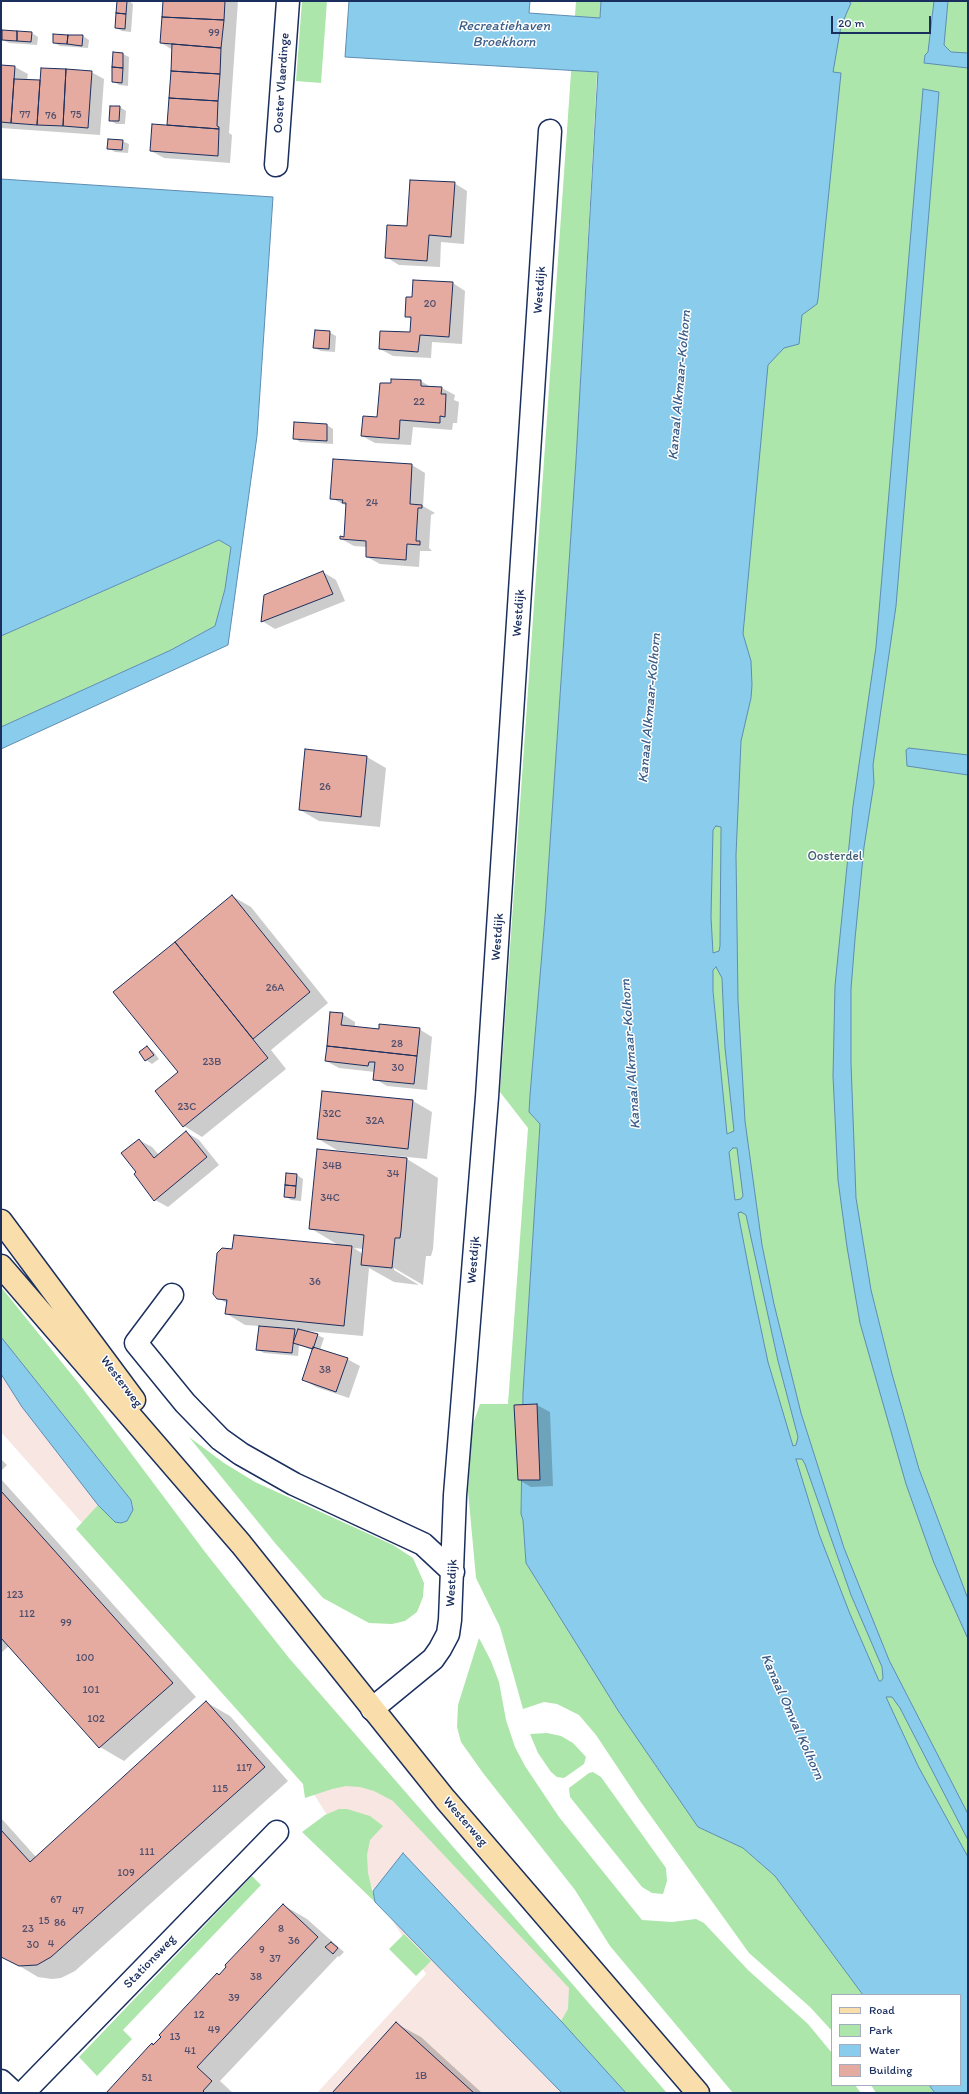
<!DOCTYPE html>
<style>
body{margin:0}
#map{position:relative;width:969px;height:2094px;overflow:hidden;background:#fff;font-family:Itim,sans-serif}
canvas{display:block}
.frame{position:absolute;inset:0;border:2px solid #1b2f5e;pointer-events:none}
.legend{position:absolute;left:831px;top:1994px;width:130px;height:92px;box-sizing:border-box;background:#fff;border:1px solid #a4acbf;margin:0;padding:5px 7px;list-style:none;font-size:12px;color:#1b2f5e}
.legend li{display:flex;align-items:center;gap:8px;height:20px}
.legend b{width:20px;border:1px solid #a4acbf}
.scale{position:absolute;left:831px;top:16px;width:100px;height:18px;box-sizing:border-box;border:2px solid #1b2f5e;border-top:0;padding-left:5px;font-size:12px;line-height:14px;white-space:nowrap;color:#1b2f5e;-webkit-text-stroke:3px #fff;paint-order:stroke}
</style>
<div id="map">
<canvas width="969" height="2094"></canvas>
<div class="frame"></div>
<ul class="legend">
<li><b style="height:5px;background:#f9deab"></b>Road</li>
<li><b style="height:11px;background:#ace6aa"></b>Park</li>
<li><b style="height:11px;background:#8acceb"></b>Water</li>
<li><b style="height:11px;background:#e5aba0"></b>Building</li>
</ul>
<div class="scale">20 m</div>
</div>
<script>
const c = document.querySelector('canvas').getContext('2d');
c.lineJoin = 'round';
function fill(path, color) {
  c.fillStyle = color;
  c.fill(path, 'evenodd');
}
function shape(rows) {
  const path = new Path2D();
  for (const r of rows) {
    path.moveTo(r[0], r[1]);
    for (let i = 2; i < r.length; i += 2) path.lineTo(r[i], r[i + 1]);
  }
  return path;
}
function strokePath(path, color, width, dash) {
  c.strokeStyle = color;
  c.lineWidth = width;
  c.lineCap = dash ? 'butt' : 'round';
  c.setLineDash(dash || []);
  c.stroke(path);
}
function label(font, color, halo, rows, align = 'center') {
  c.font = font + ' Itim,sans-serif';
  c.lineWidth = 3;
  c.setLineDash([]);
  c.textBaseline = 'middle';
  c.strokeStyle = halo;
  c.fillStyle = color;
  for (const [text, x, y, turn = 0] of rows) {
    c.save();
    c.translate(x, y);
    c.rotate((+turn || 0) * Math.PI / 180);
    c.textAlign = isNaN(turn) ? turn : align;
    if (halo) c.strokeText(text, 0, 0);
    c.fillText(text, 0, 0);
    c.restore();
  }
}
const built = shape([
 [1,1317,119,1464,574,1990,654,2093,317,2093,426,1974,292,1759,1,1432]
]);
const green = shape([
 [302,1,327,1,321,83,296,81],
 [576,1,601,1,576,460,545,917,530,1095,529,1112,540,1124,523,1393,521,1514,523,1520,526,1563,619,1712,698,1827,743,1848,775,1876,863,1995,832,1995,832,2031,810,2007,749,1953,640,1801,596,1735,579,1715,557,1704,544,1702,523,1709,500,1627,476,1578,468,1491,472,1427,480,1404,508,1404,528,1128,500,1092],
 [793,1,968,1,968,1875,822,1567,733,1252,701,830],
 [219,540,231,547,225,589,215,626,171,650,1,727,1,636],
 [1,1287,80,1385,205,1552,289,1658,667,2093,626,2093,561,2021,568,2009,569,1988,393,1801,374,1791,360,1787,346,1786,332,1789,305,1798,303,1784,76,1529,98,1505,115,1522,133,1506,131,1500,1,1337],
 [189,1437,224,1463,255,1482,393,1545,413,1558,424,1583,423,1597,417,1612,405,1621,392,1624,369,1623,323,1598,275,1543],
 [479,1638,491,1661,499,1682,506,1720,515,1747,525,1766,559,1817,642,1920,672,1922,696,1919,704,1923,748,1970,808,2024,832,2053,832,2085,855,2085,861,2093,733,2093,610,1946,575,1890,483,1773,461,1742,457,1727,458,1705],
 [547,1733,561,1736,573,1743,586,1757,584,1764,564,1778,557,1777,551,1772,538,1753,530,1734],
 [593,1772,601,1777,666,1868,667,1881,663,1894,652,1893,642,1887,570,1797,569,1788,589,1773],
 [339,1809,347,1809,370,1816,383,1826,370,1840,367,1855,368,1873,375,1902,302,1832,325,1815],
 [252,1876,261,1885,123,2030,132,2039,97,2076,79,2057],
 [404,1934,431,1961,416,1976,389,1949],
 [871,2085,929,2085,935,2093,876,2093]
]);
const water = shape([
 [349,1,530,1,529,13,600,18,601,1,848,1,851,3,841,26,833,72,841,73,818,299,817,304,802,315,799,344,784,348,768,365,743,634,751,661,752,685,751,698,741,741,736,855,738,1000,745,1121,762,1245,774,1304,801,1413,844,1548,889,1660,968,1814,968,1840,900,1708,892,1697,886,1697,918,1766,968,1857,968,2093,935,2093,929,2085,960,2085,960,1995,863,1995,775,1876,743,1848,698,1827,619,1712,526,1563,523,1520,521,1514,523,1393,540,1124,529,1112,530,1095,545,917,576,460,598,72,345,57,349,1],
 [716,826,721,827,721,830,720,946,719,951,713,953,711,917,713,830,716,826],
 [716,967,722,978,725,1048,734,1131,727,1134,713,991,713,970,716,967],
 [733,1148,737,1148,743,1196,741,1199,735,1200,729,1152,733,1148],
 [741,1212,746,1215,778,1361,798,1437,796,1445,793,1446,768,1362,754,1296,738,1213,741,1212],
 [796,1459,802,1459,805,1464,851,1595,882,1667,883,1678,881,1681,879,1681,850,1614,819,1534,796,1459],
 [934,1,948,1,944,45,951,52,968,53,968,68,924,63,925,55,928,52,934,1],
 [923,89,939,92,896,606,873,765,874,783,864,847,855,939,851,989,851,1063,856,1198,871,1290,892,1374,919,1469,968,1599,968,1639,934,1563,906,1484,860,1323,847,1247,838,1180,833,1076,835,986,853,806,876,647,923,89],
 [1,179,273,197,257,436,228,645,1,749,1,727,171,650,215,626,225,589,231,547,219,540,1,636,1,179],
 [909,748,968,755,968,775,907,766,906,750,909,748],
 [1,1337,131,1500,133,1510,127,1521,121,1523,115,1522,98,1505,22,1407,1,1374,1,1337],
 [403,1853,561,2021,626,2093,562,2093,375,1902,373,1891,403,1853]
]);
const shadow = shape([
 [118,1,129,1,133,4,131,32,122,31,116,28],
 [164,1,238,1,229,133,232,135,230,163,164,158,151,151,168,126,173,50,161,43],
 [32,33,38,37,37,45,9,43,3,40],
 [83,36,89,40,88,48,60,46,54,43],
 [114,53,123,54,129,57,128,86,119,85,113,81],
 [1,66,15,67,28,74,27,80,41,81,91,72,104,79,100,135,1,128],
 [120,107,126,111,125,124,116,124,110,120],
 [122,141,129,144,128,153,115,152,108,148],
 [454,183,467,191,464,244,441,242,440,267,399,265,386,257,408,228],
 [453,283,465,291,462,344,432,342,431,358,393,356,380,349,411,333,412,319,406,316,413,298],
 [329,332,336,336,335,352,321,351,314,348],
 [421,381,431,387,442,388,455,395,454,400,459,402,457,423,453,423,452,430,413,427,411,445,375,443,362,436,378,418],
 [327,425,333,429,333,444,300,442,294,438],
 [412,465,425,473,423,506,435,513,431,515,429,548,432,551,420,551,419,567,380,564,367,557,367,547,354,546,341,539,345,538,347,506,331,498],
 [323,572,336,580,345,601,275,629,262,621],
 [306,750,367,757,386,768,380,827,319,821,300,810],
 [232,896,251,907,328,1003,271,1050,286,1069,202,1137,184,1126,179,1072,114,992],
 [342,1014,355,1022,355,1028,379,1030,419,1029,432,1037,427,1090,387,1086,375,1079,375,1072,339,1068,326,1061],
 [147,1047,153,1051,159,1059,152,1064,146,1060,140,1053],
 [413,1101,432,1112,427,1159,337,1150,318,1139],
 [186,1132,199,1140,219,1165,168,1207,155,1200,138,1172,139,1140,152,1147,159,1155],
 [407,1159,438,1178,433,1249,431,1256,426,1256,423,1285,394,1268,394,1270,419,1285,394,1282,369,1268,363,1336,307,1331,324,1338,320,1350,347,1359,360,1366,349,1398,316,1387,304,1380,313,1350,299,1345,298,1356,264,1353,258,1350,260,1326,245,1325,227,1314,228,1304,218,1298,233,1250,340,1246,310,1228],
 [354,1248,364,1249,363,1254],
 [287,1174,297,1175,303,1179,301,1201,291,1200,285,1196],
 [537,1405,550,1412,553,1486,531,1487,519,1480],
 [1,1459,7,1465,1,1471],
 [1,1479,196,1697,124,1761,100,1747,9,1646,1,1653],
 [206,1702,230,1716,288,1781,75,1971,61,1978,52,1979,38,1977,1,1955,1,1818,36,1857],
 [283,1905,307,1919,344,1952,339,1957,338,1956,220,2081,233,2093,106,2093,219,1976],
 [397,2024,421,2037,482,2093,334,2093]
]);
const building = shape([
 [117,1,127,1,126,14,116,13,117,1],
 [163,1,225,1,224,20,162,17,163,1],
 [116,13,126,14,125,29,115,28,116,13],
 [162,17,224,20,221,48,160,43,162,17],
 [2,30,17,31,17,41,2,40,2,30],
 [17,31,32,32,31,42,17,41,17,31],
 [53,34,68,35,67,44,53,43,53,34],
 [68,35,83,35,82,46,67,44,68,35],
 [172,44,221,48,220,74,171,71,172,44],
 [113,52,123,53,123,68,112,67,113,52],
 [1,65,15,66,11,123,1,122,1,65],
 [112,67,123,68,122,83,112,82,112,67],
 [41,68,66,69,63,126,37,125,41,68],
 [66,69,92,71,88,128,63,126,66,69],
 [171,71,220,74,218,101,169,98,171,71],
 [14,79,40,80,37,125,11,123,14,79],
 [169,98,218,101,217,126,219,127,219,129,167,125,169,98],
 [110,106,120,106,119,121,109,121,110,106],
 [152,124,219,129,218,156,150,151,152,124],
 [108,139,123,140,122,150,107,149,108,139],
 [410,180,455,182,451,237,429,235,427,261,385,258,387,225,407,226,410,180],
 [413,280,453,282,449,337,420,335,418,352,379,349,380,331,410,332,411,317,405,317,406,297,412,297,413,280],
 [315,330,330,331,329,349,313,348,315,330],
 [391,379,421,380,421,386,442,387,441,394,446,394,445,417,440,416,440,423,400,420,399,439,361,436,363,416,377,417,380,383,391,383,391,379],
 [294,422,327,424,327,441,293,439,294,422],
 [333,459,412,464,410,504,422,505,422,508,418,508,416,541,420,541,420,545,407,544,406,560,366,557,366,541,340,539,340,536,344,537,346,503,342,503,343,500,330,499,333,459],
 [323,571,333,594,261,622,264,595,323,571],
 [305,749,367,756,361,817,299,810,305,749],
 [232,895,310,992,253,1039,175,942,232,895],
 [175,942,268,1058,183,1127,155,1091,178,1072,113,992,175,942],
 [330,1012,343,1013,341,1025,379,1029,379,1024,420,1028,417,1056,327,1046,330,1012],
 [147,1046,154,1055,145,1061,139,1052,147,1046],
 [327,1046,417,1056,414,1084,373,1080,375,1062,369,1062,368,1066,325,1061,327,1046],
 [322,1091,413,1100,408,1149,317,1139,322,1091],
 [186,1131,207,1157,154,1201,134,1174,136,1172,121,1153,139,1139,154,1158,186,1131],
 [317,1149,407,1158,401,1231,400,1238,395,1238,392,1268,361,1265,364,1235,309,1229,317,1149],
 [286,1173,297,1174,296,1186,285,1185,286,1173],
 [285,1185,296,1186,295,1198,284,1197,285,1185],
 [234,1235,352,1246,344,1326,225,1314,227,1300,217,1299,213,1294,217,1253,222,1248,232,1249,234,1235],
 [259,1326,295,1329,292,1353,256,1350,259,1326],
 [298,1329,318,1334,313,1349,293,1343,298,1329],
 [313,1347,348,1358,336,1392,302,1380,313,1347],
 [537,1404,540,1480,518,1480,514,1405,537,1404],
 [1,1491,173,1683,99,1748,1,1638,1,1491],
 [206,1701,265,1767,51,1957,37,1965,19,1966,1,1957,1,1830,30,1862,206,1701],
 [283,1904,318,1937,197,2067,212,2081,203,2091,205,2093,106,2093,149,2046,152,2043,153,2045,161,2037,159,2035,217,1973,219,1975,226,1967,225,1965,283,1904],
 [331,1942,338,1948,333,1954,325,1947,331,1942],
 [396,2022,474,2093,332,2093,396,2022]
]);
const minor = shape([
 [276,165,288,1],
 [172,1295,136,1343,185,1403,220,1439,241,1454,294,1484,423,1544,453,1572],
 [372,1709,433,1659,440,1649,448,1634,450,1620,455,1495,487,1097,550,131],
 [1,2081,14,2093],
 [23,2093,277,1832]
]);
const major = shape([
 [1,1221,134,1400],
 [1,1266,241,1544,445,1799,698,2093]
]);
const numberNames = [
 ["99",214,33],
 ["77",25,115],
 ["75",76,115],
 ["76",51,116],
 ["20",430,304],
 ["22",419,402],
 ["24",372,503],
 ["26",325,787],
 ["26A",275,988],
 ["28",397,1044],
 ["23B",212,1062],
 ["30",398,1068],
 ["23C",187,1107],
 ["32C",332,1114],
 ["32A",375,1121],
 ["34B",332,1166],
 ["34",393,1174],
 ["34C",330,1198],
 ["36",315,1282],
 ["38",325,1370],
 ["123",15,1595],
 ["112",27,1614],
 ["99",66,1623],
 ["100",85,1658],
 ["101",91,1690],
 ["102",96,1719],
 ["117",244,1768],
 ["115",220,1789],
 ["111",147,1852],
 ["109",126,1873],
 ["67",56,1900],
 ["47",78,1911],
 ["15",44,1921],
 ["86",60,1923],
 ["23",28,1929],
 ["8",281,1929],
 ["36",294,1941],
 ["4",51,1944],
 ["30",33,1945],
 ["9",262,1950],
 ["37",275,1959],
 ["38",256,1977],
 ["39",234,1998],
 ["12",199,2015],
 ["49",214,2030],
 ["13",175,2037],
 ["41",190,2051],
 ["1B",421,2076],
 ["51",147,2078]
];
const streetNames = [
 ["Ooster Vlaerdinge",282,83,-86],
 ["Westdijk",540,290,-86],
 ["Westdijk",519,613,-86],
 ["Westdijk",498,937,-86],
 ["Westdijk",474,1260,-85],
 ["Westerweg",121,1382,53],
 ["Westdijk",452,1583,-87],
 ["Westerweg",465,1822,49],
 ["Stationsweg",150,1962,-46]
];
const parkNames = [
 ["Oosterdel",835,857]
];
const waterNames = [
 ["Recreatiehaven",504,26],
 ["Broekhorn",504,42],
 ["Kanaal Alkmaar-Kolhorn",680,385,-85],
 ["Kanaal Alkmaar-Kolhorn",650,708,-85],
 ["Kanaal Alkmaar-Kolhorn",631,1054,-94],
 ["Kanaal Omval Kolhorn",792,1717,66]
];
fill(built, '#f7e6e2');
fill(green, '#ace6aa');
fill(water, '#8acceb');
strokePath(water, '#5e8db3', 1);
fill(shadow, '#0003');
fill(building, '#e5aba0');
strokePath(building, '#1b2f5e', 1);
strokePath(minor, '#1b2f5e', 25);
strokePath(major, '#1b2f5e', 25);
strokePath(minor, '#fff', 22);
strokePath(major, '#f9deab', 22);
label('11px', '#4e4e6e', null, numberNames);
label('13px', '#1b2f5e', '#fff', streetNames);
label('13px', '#3f5d71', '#fff', parkNames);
label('italic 14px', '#3c5e88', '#fff', waterNames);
</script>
